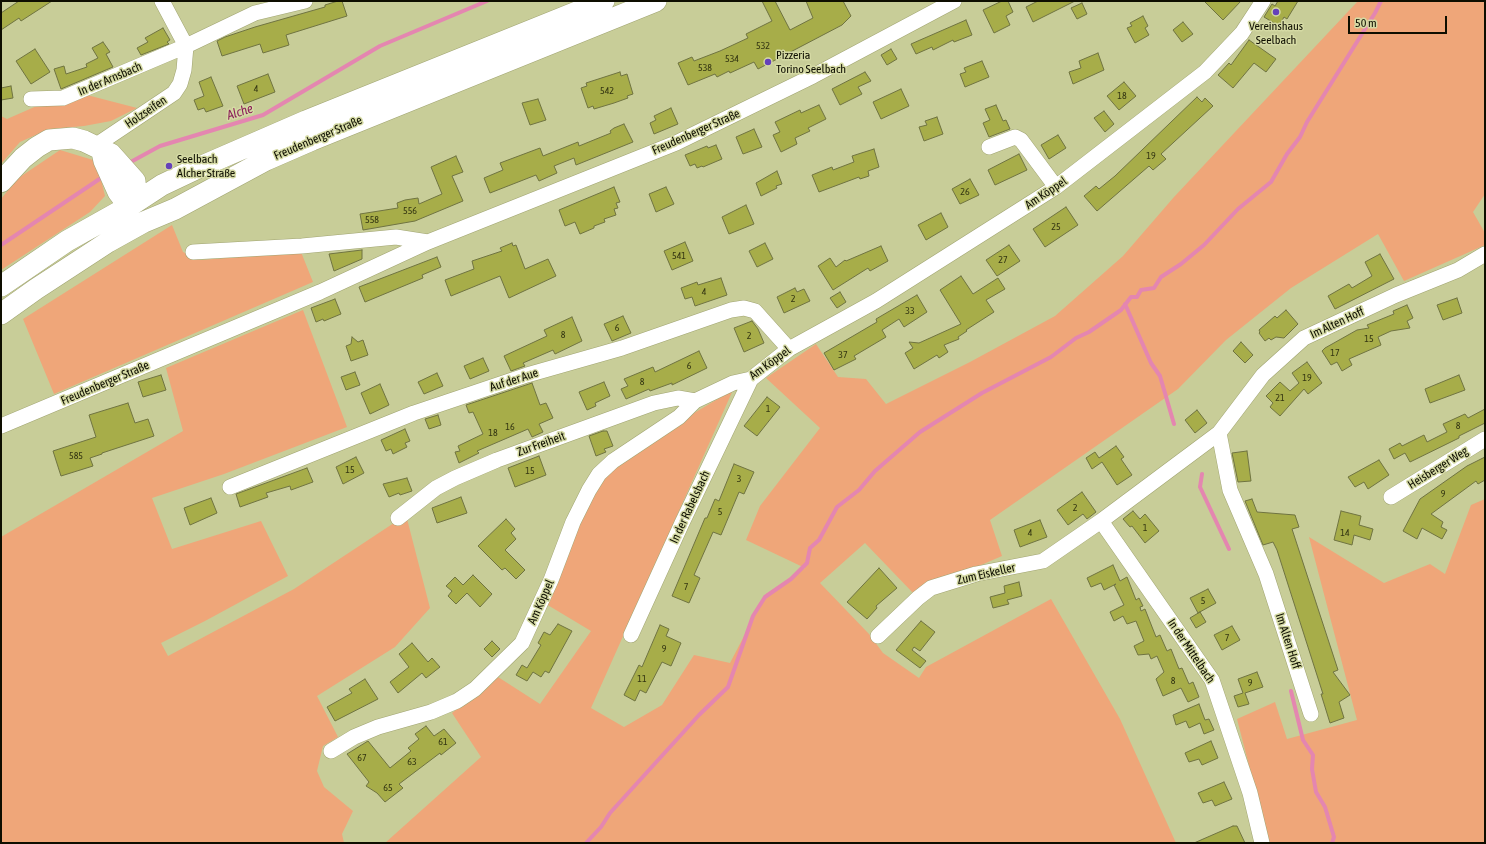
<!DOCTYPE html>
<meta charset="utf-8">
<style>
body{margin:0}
#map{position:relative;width:1486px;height:844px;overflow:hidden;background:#c8cd98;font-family:"Asap Condensed",sans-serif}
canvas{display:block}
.frame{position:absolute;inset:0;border:2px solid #0e0e00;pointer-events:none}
.scale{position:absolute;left:1348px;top:16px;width:99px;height:18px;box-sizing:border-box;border:2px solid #0e0e00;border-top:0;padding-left:5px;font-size:12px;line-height:14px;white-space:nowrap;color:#0e0e00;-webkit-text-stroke:3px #d5daa4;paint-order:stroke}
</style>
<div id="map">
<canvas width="1486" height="844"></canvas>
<div class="frame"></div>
<div class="scale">50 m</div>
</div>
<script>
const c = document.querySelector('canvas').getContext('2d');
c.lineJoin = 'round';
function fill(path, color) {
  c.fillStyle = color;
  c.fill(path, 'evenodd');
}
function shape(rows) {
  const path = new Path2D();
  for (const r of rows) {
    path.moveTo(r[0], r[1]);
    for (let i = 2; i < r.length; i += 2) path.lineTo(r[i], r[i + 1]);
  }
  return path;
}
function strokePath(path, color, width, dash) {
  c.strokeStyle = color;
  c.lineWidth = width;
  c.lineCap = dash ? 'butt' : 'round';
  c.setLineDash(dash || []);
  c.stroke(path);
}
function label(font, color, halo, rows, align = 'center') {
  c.font = font + ' "Asap Condensed",sans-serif';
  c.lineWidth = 3;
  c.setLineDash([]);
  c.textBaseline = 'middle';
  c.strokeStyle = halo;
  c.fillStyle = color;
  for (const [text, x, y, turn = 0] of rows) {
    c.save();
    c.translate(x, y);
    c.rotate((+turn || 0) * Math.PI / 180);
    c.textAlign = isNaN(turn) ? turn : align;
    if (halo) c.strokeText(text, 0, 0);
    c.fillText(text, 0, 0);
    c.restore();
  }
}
const green = shape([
 [1358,1,1485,1,1485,194,1473,212,1485,233,1485,245,1404,281,1378,234,1291,288,1226,340,1178,389,990,520,1002,556,914,594,865,543,820,583,869,634,883,653,919,678,926,667,1051,599,1120,719,1176,843,385,843,481,757,452,713,498,677,540,704,591,631,546,604,599,478,684,419,733,390,591,708,624,727,662,705,694,655,730,663,766,594,805,568,746,540,760,506,820,428,766,378,816,344,838,377,866,379,886,404,970,362,1055,316,1123,256,1174,197],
 [87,95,137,108,111,121,84,126,49,129,20,142,1,164,1,116,7,119,39,105],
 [60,150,93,160,100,175,105,196,90,212,1,270,1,199,17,179],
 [172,225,183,252,201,260,301,252,313,282,54,394,23,319],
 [303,310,347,427,224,474,152,498,172,549,261,521,288,576,205,621,161,643,168,656,294,589,406,515,430,608,395,647,317,696,338,737,323,746,317,771,324,787,353,811,342,834,344,843,1,843,1,537,183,431,166,368],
 [1485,499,1485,843,1269,843,1237,719,1275,702,1287,739,1357,720,1309,537,1384,583,1430,564,1445,574,1471,505]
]);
const stream = shape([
 [127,164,160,146,263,115,380,46,487,1],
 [1,245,104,176],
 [1125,304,1151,363,1160,376,1174,424],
 [1202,474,1200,487,1229,549],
 [1291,691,1303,740,1313,755,1312,769,1316,792,1325,807,1334,837,1332,843],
 [586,843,601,827,610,813,699,715,728,687,753,616,765,597,791,579,807,563,810,548,819,540,837,507,859,490,875,471,920,432,982,393,1051,357,1076,338,1089,332,1121,310,1131,297,1137,297,1141,290,1154,288,1161,277,1181,264,1204,245,1238,209,1271,182,1287,154,1300,137,1307,122,1375,13,1381,1]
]);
const building = shape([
 [19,1,52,1,21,21,19,18,1,30,1,13,19,1],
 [338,1,342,1,347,16,286,35,289,45,263,53,260,44,222,56,217,41,225,37,255,27,325,7,325,5,338,1],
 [762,1,775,1,790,30,813,18,806,1,843,1,851,16,842,25,758,69,754,62,730,73,729,71,717,77,715,74,688,85,678,63,692,57,694,61,720,51,748,38,746,34,772,21,762,1],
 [1002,1,1008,1,1013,12,1006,16,1010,25,994,33,983,10,1002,1],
 [1038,1,1075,1,1033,22,1026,7,1038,1],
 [1204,1,1241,1,1223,20,1204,1],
 [1278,1,1298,1,1287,19,1284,17,1279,26,1264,17,1272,4,1275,6,1278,1],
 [1082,3,1087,14,1077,19,1071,8,1082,3],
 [1143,16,1148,26,1145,28,1149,35,1135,43,1127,28,1132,26,1130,23,1143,16],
 [966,20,972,35,954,42,953,40,933,50,932,47,916,54,911,44,966,20],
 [1183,22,1193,34,1182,42,1173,30,1183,22],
 [163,28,170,40,167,42,169,44,141,55,137,48,148,42,145,38,163,28],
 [1249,40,1276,59,1266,72,1254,63,1233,88,1218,75,1229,63,1231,65,1249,40],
 [103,42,110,52,106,54,113,67,61,89,54,69,64,66,66,74,87,67,86,64,98,58,92,48,103,42],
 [35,49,50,72,31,84,16,61,35,49],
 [891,49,897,59,887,65,881,55,891,49],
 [1098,53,1104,70,1073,84,1069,72,1081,68,1079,61,1098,53],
 [982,61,989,77,965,87,960,74,966,72,964,68,982,61],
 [620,72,621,76,627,74,633,94,627,96,628,98,614,103,594,109,593,106,588,108,581,88,587,86,586,83,620,72],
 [865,72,871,81,858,87,862,94,840,105,832,89,865,72],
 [268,74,275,92,244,104,237,86,268,74],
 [211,77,223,106,206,112,204,108,198,110,194,100,204,96,199,82,211,77],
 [1124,82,1136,96,1119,110,1107,96,1124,82],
 [11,86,13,98,1,100,1,88,11,86],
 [901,89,909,106,881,119,873,102,901,89],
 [1197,97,1202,102,1205,98,1213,106,1161,154,1166,159,1153,170,1149,166,1097,211,1084,196,1096,186,1099,189,1115,176,1197,97],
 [538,99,546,120,530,125,522,103,538,99],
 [819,105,826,119,808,128,810,131,795,138,797,144,781,152,773,135,780,132,775,122,800,110,801,113,819,105],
 [996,105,1003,121,1006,120,1010,129,989,137,983,123,990,120,985,109,996,105],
 [671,108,678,124,654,134,650,123,656,120,654,116,671,108],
 [1104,111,1114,124,1105,132,1094,118,1104,111],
 [937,117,943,134,924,141,919,127,927,125,925,121,937,117],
 [624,124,633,142,576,165,574,158,554,166,557,173,539,181,536,175,490,193,484,178,503,170,500,163,540,148,543,156,578,142,579,146,611,133,610,131,614,128,624,124],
 [754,129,762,147,743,154,736,137,754,129],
 [1058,135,1066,148,1049,159,1041,145,1058,135],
 [716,145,722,159,703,167,702,166,697,168,695,164,690,166,685,155,707,146,708,148,716,145],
 [874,149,879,167,868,171,869,176,860,179,859,177,819,192,812,175,832,167,833,170,854,162,852,156,874,149],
 [1019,154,1027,170,995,185,988,170,1019,154],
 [456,156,463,172,452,176,463,201,415,221,363,230,360,214,398,208,397,203,405,200,418,198,419,204,442,194,431,167,456,156],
 [777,171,782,184,776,186,777,188,761,196,756,183,777,171],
 [970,179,979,195,960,204,952,189,970,179],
 [614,187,620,202,616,203,618,208,614,209,616,215,604,219,605,222,594,226,594,228,580,234,575,222,565,226,559,210,614,187],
 [666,187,674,204,656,212,649,194,666,187],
 [746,205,754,224,729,234,722,217,746,205],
 [1066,207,1078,225,1045,247,1033,229,1066,207],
 [941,213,948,227,926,240,918,225,941,213],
 [685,242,693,261,672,270,664,251,685,242],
 [512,243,513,246,516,245,525,269,548,259,556,276,509,298,500,276,451,296,445,280,474,269,472,261,502,251,500,248,512,243],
 [765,243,773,259,757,267,749,251,765,243],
 [1009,245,1020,261,997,276,986,260,1009,245],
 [881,246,888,261,870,271,868,268,833,290,818,266,830,258,836,267,845,260,846,261,881,246],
 [362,250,362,259,334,271,329,254,362,250],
 [1380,254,1394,279,1335,309,1328,296,1349,284,1352,288,1372,276,1365,262,1380,254],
 [437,257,441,267,422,275,423,278,365,302,359,287,437,257],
 [961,276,973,294,998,278,1005,289,986,300,994,312,966,330,967,331,958,337,959,339,944,345,948,352,939,358,937,355,914,369,905,353,913,348,909,342,919,343,961,324,940,290,961,276],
 [721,278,727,295,695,306,692,297,685,299,681,288,697,282,698,285,721,278],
 [795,288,797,292,804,289,810,301,784,313,777,297,795,288],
 [840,292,846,302,837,308,830,298,840,292],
 [917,295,927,312,904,327,899,319,882,330,886,337,854,356,856,359,834,370,824,353,877,322,876,319,917,295],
 [1457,298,1462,313,1443,320,1437,305,1457,298],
 [335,299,341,314,324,321,323,319,316,322,311,308,335,299],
 [1407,305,1413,318,1407,321,1410,328,1391,331,1378,337,1381,345,1349,359,1352,365,1342,371,1337,362,1331,365,1322,351,1325,348,1357,330,1369,328,1367,325,1394,314,1393,311,1407,305],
 [1286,310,1298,324,1284,338,1276,337,1271,340,1269,338,1265,341,1259,333,1260,332,1259,330,1275,316,1277,318,1286,310],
 [623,316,631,333,612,341,604,324,623,316],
 [572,317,582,341,555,354,553,350,523,363,525,366,511,371,504,356,547,336,544,330,572,317],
 [752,321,758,329,764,343,744,352,734,328,752,321],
 [352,337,358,342,363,340,368,355,351,361,346,346,351,344,352,337],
 [1241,342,1253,355,1245,363,1233,351,1241,342],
 [699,351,707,368,672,385,672,383,650,391,649,389,626,399,621,389,628,386,624,379,653,367,655,372,699,351],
 [483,358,489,371,470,379,464,366,483,358],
 [1307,362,1322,383,1308,394,1304,389,1280,416,1270,407,1273,403,1266,396,1280,382,1290,391,1299,383,1292,373,1307,362],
 [355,372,360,385,346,390,341,377,355,372],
 [437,373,443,386,424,394,418,382,437,373],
 [161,375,166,390,143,397,138,382,161,375],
 [1459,375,1465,390,1430,403,1425,389,1459,375],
 [604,382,610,396,595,403,596,406,587,410,579,392,604,382],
 [532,383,540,405,546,403,553,418,539,424,543,432,532,437,528,429,477,451,479,453,459,463,455,452,460,451,458,446,483,434,473,412,469,413,466,405,532,383],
 [380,384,389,405,370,414,361,393,380,384],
 [767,397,780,407,757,436,744,426,767,397],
 [128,403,135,423,148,419,154,436,102,453,102,454,90,458,93,466,61,476,53,451,96,437,89,415,128,403],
 [1485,409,1485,423,1459,436,1459,438,1410,462,1405,453,1394,459,1389,449,1400,443,1402,446,1424,435,1427,442,1447,432,1443,424,1465,414,1468,418,1485,409],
 [1197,410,1207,423,1195,433,1185,420,1197,410],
 [438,415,441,425,429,429,425,419,438,415],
 [405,429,410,441,405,443,407,447,393,454,391,449,386,451,381,440,405,429],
 [603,431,607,431,613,446,604,449,606,452,596,456,589,436,603,431],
 [1116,446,1124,457,1121,459,1132,475,1117,485,1102,462,1092,469,1086,458,1095,452,1099,458,1116,446],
 [1247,451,1251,481,1238,482,1232,453,1247,451],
 [539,456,546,475,515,487,508,468,539,456],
 [356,457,364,473,343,484,336,467,356,457],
 [1485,457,1485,480,1478,484,1476,481,1431,514,1443,522,1441,527,1447,530,1442,539,1422,528,1417,539,1403,531,1420,499,1467,466,1485,457],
 [1379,460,1389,475,1368,489,1364,482,1355,487,1348,477,1379,460],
 [734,464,754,472,744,494,739,492,721,535,713,532,694,575,700,578,689,603,672,596,705,518,707,518,715,499,719,501,734,464],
 [307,468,313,482,291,490,290,486,266,493,268,497,240,507,236,494,307,468],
 [407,478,412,491,400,495,399,493,389,497,383,484,407,478],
 [1082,492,1096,512,1087,519,1083,514,1068,525,1057,510,1082,492],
 [461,497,467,513,437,523,432,508,461,497],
 [211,498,217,513,190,525,184,508,211,498],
 [1252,499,1257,512,1295,515,1299,527,1292,529,1338,670,1333,672,1350,695,1339,702,1344,718,1330,723,1321,694,1323,694,1277,550,1273,542,1263,545,1245,501,1252,499],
 [1133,511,1140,519,1145,514,1159,531,1145,543,1132,526,1130,527,1123,519,1133,511],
 [1341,511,1361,516,1359,525,1373,529,1370,540,1354,535,1352,545,1334,540,1341,511],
 [506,519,515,529,511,533,516,539,505,550,525,570,516,579,505,568,502,570,478,546,506,519],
 [1040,520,1047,537,1020,547,1014,530,1040,520],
 [1113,565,1120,581,1127,577,1136,600,1139,598,1143,606,1140,607,1141,611,1145,609,1156,637,1160,635,1167,651,1171,649,1179,669,1182,668,1189,684,1193,682,1199,697,1188,702,1181,688,1163,696,1156,679,1164,672,1157,656,1151,659,1149,654,1138,655,1134,646,1144,641,1136,621,1127,624,1123,616,1114,621,1110,612,1124,605,1114,585,1116,584,1104,590,1101,583,1091,587,1087,578,1113,565],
 [879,568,897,588,876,606,877,608,867,619,847,602,879,568],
 [473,575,492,594,480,607,467,593,456,604,448,596,452,591,446,586,455,577,463,585,473,575],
 [1019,582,1022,596,1007,600,1009,604,993,608,990,597,1005,593,1004,586,1019,582],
 [1208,589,1216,603,1198,613,1190,598,1208,589],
 [1200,612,1206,622,1196,628,1190,618,1200,612],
 [921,621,935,632,920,651,914,647,912,650,926,661,920,668,896,650,921,621],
 [558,624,572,631,549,673,545,671,541,677,533,672,527,681,516,675,522,665,527,668,541,645,538,643,544,632,550,635,558,624],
 [660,625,669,629,666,636,681,643,671,666,662,662,646,693,640,690,635,701,624,695,639,665,642,667,660,625],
 [1232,626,1240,640,1222,650,1214,635,1232,626],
 [492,641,500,649,492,657,484,649,492,641],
 [412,643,428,662,432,658,440,667,426,678,422,673,398,693,390,682,409,667,399,654,412,643],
 [1257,672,1263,687,1245,693,1249,704,1238,707,1234,696,1243,693,1238,679,1257,672],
 [365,679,378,699,335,721,327,707,352,693,349,689,365,679],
 [1199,704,1205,720,1209,719,1214,730,1204,734,1200,723,1189,728,1186,721,1176,725,1173,715,1199,704],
 [426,726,434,736,444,729,456,743,441,755,440,753,399,784,403,788,385,802,377,793,366,786,369,782,347,754,368,741,390,768,411,751,408,748,419,739,415,734,426,726],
 [1211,741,1218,758,1202,765,1199,759,1189,762,1185,753,1211,741],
 [1224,782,1232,799,1215,806,1212,800,1203,803,1198,793,1224,782],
 [1233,826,1237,826,1245,843,1194,843,1233,826]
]);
const street = shape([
 [31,99,63,98,186,46,255,13,305,1],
 [95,146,174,93,180,84,184,70,186,46,162,1],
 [989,147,1015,137,1021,140,1056,187],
 [193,252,302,246,396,237,428,242],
 [1,426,320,292,428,242,676,143,813,76,954,1],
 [1219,433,1230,490,1266,574,1311,714],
 [230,487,414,413,527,375,622,348,731,310,744,308,755,311,789,349],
 [1391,497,1485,439],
 [398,518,436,488,455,478,497,460,654,403,678,398,695,401],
 [1101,521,1212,680,1250,793,1262,843],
 [631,635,682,523,751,379],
 [878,636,918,598,931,588,976,574,1043,561,1101,521,1219,433,1263,375,1304,338,1396,295,1458,270,1485,254],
 [331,751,354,737,378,727,431,712,457,701,475,689,522,643,551,580,573,522,589,490,599,474,613,461,679,417,695,401,733,383,751,379,789,349,876,301,1056,187,1205,72,1242,33,1263,1]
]);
const secondary = shape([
 [102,152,104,161,118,192,124,200,133,204],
 [1,182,23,158,37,147,49,140,73,138,84,141,111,154,135,181,136,193,133,204],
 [1,286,67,241,133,204,162,185,200,167,306,121,604,1],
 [1,314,36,289,108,242,144,222,175,209,266,160,312,140,656,1]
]);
const markers = [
 [1276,12,4,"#6541b9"],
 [768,62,4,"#6541b9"],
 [169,166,4,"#6541b9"]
];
const numberNames = [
 ["532",763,46],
 ["534",732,59],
 ["538",705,68],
 ["4",256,89],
 ["542",607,91],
 ["18",1122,96],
 ["19",1151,156],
 ["26",965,192],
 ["556",410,211],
 ["558",372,220],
 ["25",1056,227],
 ["541",679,256],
 ["27",1003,260],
 ["4",704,292],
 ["2",793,299],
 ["33",910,311],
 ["6",617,328],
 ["8",563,335],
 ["2",749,336],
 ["15",1369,339],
 ["17",1335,353],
 ["37",843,355],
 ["6",689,366],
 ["19",1307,378],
 ["8",642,382],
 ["21",1280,398],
 ["1",768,409],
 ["8",1458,426],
 ["16",510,427],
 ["18",493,433],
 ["585",76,456],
 ["15",350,470],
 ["15",530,471],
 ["3",739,479],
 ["9",1443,494],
 ["2",1075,508],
 ["5",720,512],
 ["1",1145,528],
 ["4",1030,533],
 ["14",1345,533],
 ["7",686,587],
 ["5",1203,601],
 ["7",1227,638],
 ["9",664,649],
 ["11",642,679],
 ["8",1173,681],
 ["9",1250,683],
 ["61",443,742],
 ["67",362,758],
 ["63",412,762],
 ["65",388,788]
];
const poiNames = [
 ["Vereinshaus",1276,26,"center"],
 ["Seelbach",1276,40,"center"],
 ["Pizzeria",776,55],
 ["Torino Seelbach",776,69],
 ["Seelbach",177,159],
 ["Alcher Straße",177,173]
];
const streetNames = [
 ["In der Arnsbach",110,79,-23],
 ["Holzseifen",146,112,-34],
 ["Freudenberger Straße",696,132,-24],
 ["Freudenberger Straße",318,138,-23],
 ["Am Köppel",1046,193,-34],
 ["Im Alten Hoff",1337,323,-25],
 ["Am Köppel",770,363,-36],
 ["Auf der Aue",514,380,-18],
 ["Freudenberger Straße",105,383,-23],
 ["Zur Freiheit",541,444,-20],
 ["Heisberger Weg",1438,468,-32],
 ["In der Rabelsbach",690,507,-65],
 ["Zum Eiskeller",986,574,-13],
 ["Am Köppel",541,602,-66],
 ["Im Alten Hoff",1288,641,72],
 ["In der Mittelbach",1191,651,56]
];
const waterNames = [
 ["Alche",240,112,-17]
];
fill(green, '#efa679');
strokePath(stream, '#e486b0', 4);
fill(building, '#a7ad49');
strokePath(building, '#6f7341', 1);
strokePath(street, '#a0a471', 16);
strokePath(secondary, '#a0a471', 22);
strokePath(street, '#fff', 15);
strokePath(secondary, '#fff', 21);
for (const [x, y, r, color] of markers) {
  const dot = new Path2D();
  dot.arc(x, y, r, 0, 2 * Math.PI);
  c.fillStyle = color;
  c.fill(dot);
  strokePath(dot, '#d5daa4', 1.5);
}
label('10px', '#343612', null, numberNames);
label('12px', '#0e0e00', '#d5daa4', poiNames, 'left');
label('12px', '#0e0e00', '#d5daa4', streetNames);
label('italic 13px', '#8a1c58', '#d5daa4', waterNames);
</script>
